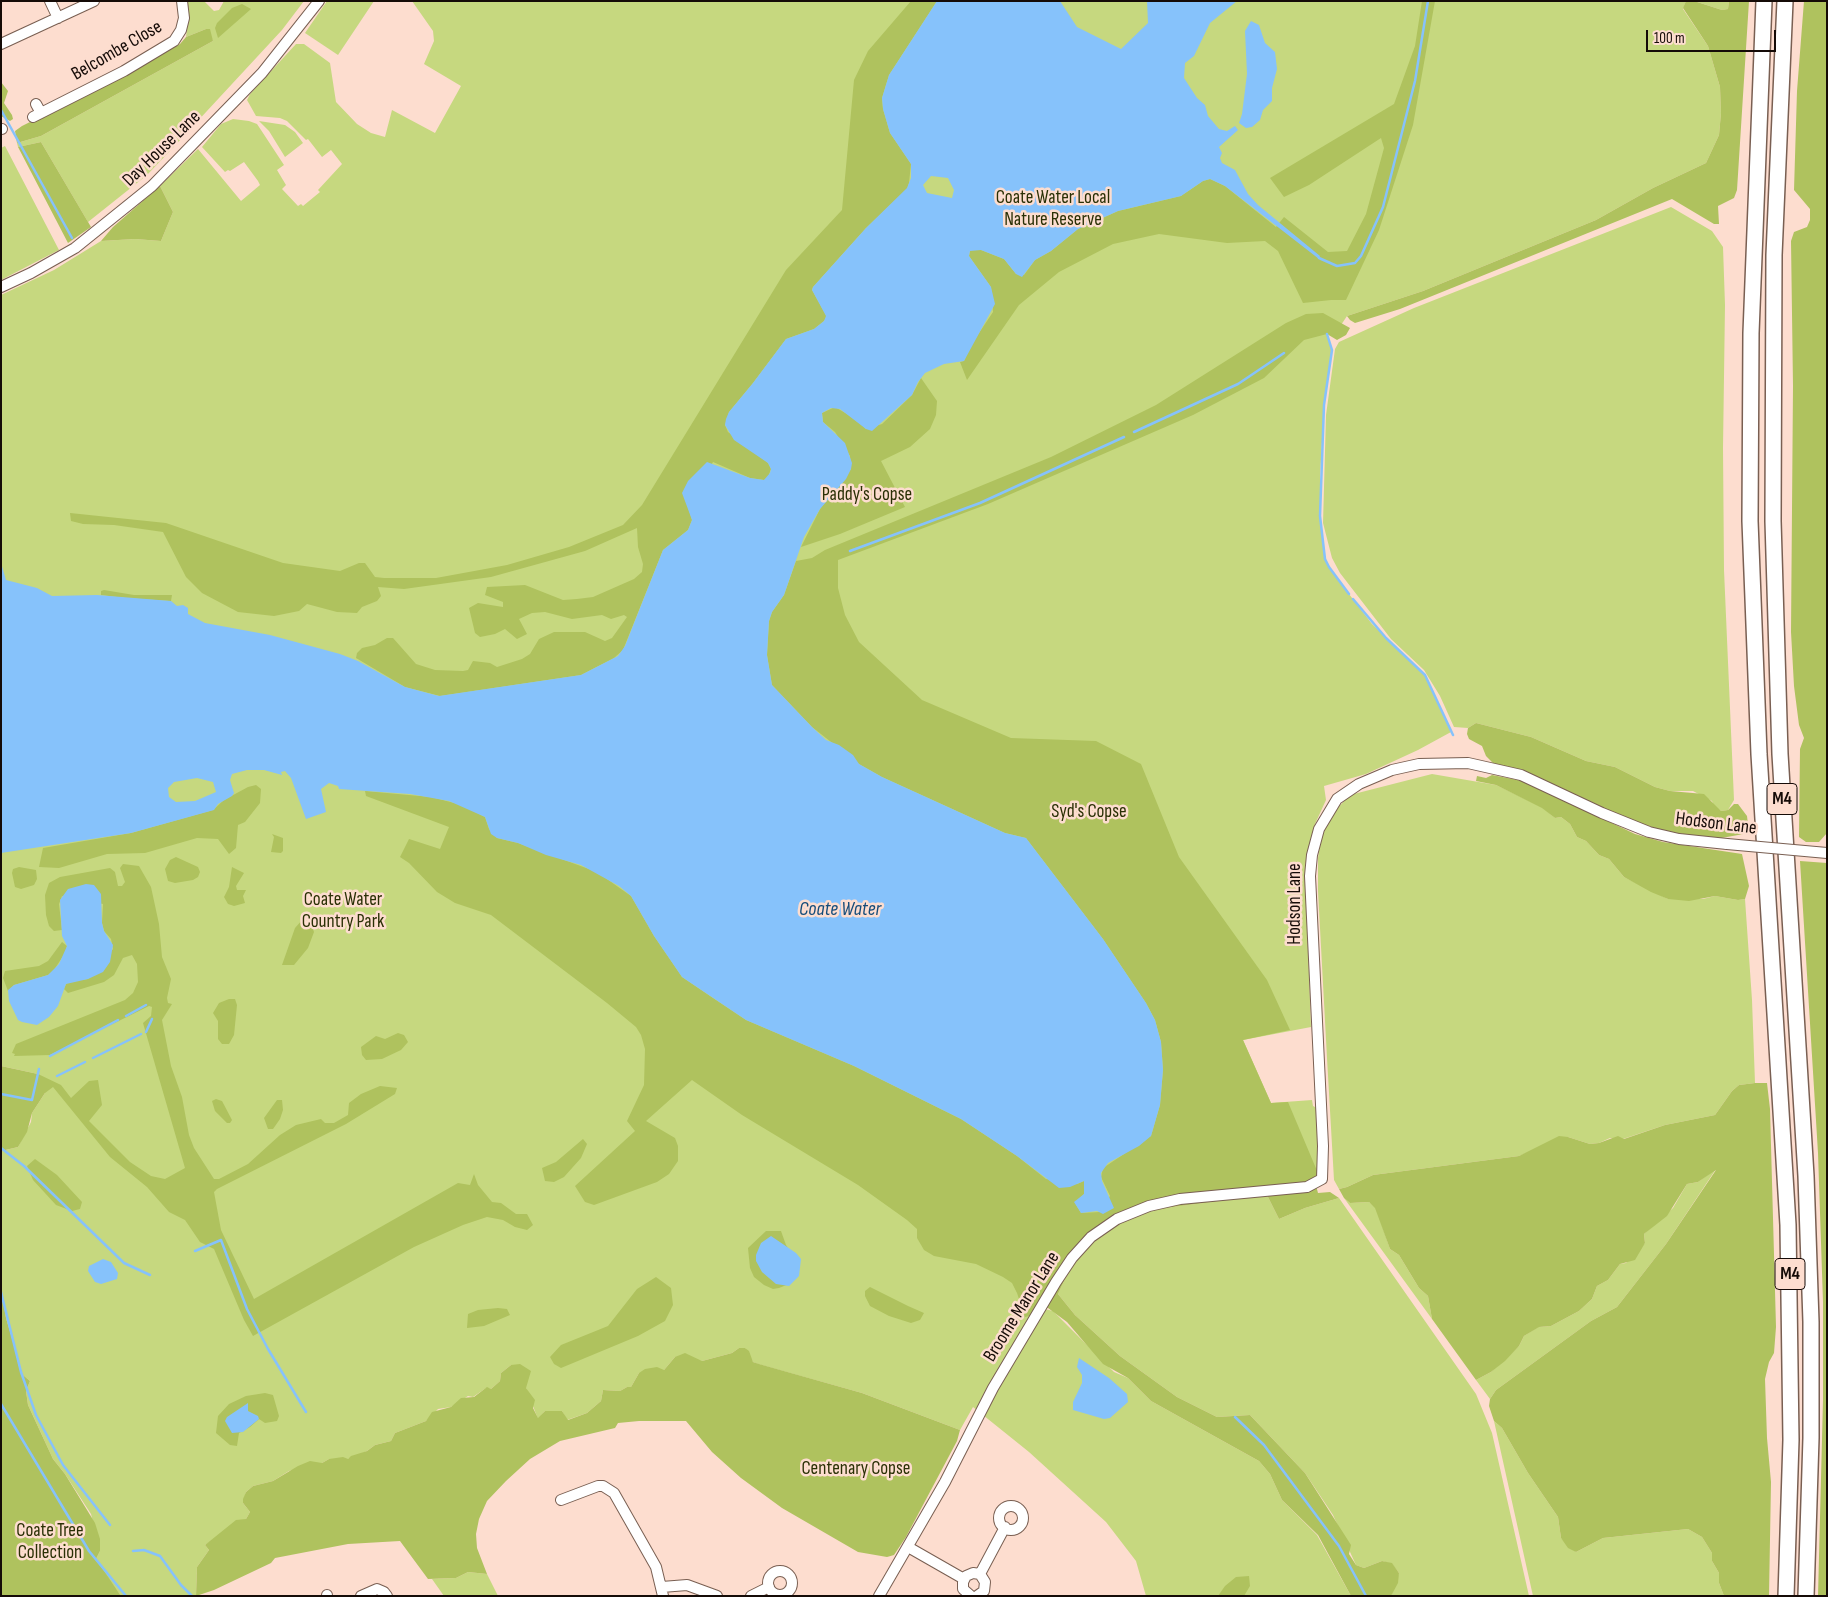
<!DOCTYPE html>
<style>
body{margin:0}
#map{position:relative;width:1828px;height:1597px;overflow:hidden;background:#fdddcf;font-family:"Sofia Sans Condensed",sans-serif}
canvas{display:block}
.frame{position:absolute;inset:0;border:2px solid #150b07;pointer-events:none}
.scale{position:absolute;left:1646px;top:30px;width:130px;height:22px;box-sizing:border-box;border:2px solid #150b07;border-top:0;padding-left:6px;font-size:15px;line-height:18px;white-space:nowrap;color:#150b07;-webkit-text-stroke:4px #fdddcf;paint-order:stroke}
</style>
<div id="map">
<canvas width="1828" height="1597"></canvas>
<div class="frame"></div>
<div class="scale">100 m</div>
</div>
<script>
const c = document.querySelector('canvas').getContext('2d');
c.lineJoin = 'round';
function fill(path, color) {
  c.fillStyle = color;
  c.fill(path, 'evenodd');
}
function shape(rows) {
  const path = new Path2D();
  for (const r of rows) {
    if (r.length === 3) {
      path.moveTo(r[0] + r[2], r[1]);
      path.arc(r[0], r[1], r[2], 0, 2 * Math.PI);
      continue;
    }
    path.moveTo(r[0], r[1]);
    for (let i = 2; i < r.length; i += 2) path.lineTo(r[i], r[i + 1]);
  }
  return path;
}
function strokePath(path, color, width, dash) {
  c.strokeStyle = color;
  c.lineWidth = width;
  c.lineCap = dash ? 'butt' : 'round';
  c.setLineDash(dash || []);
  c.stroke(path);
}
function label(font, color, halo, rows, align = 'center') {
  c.font = font + ' "Sofia Sans Condensed",sans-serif';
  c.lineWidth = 5;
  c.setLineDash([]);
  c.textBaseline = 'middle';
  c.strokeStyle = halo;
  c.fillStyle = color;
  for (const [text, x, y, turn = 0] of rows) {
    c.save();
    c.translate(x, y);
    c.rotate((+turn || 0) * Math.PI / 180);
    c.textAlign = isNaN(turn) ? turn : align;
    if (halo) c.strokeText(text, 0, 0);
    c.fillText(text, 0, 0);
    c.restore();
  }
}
const green = shape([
 [187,1,204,1,214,11,219,10,224,1,304,1,282,30,169,152,147,175,88,222,41,142,18,147,17,143,41,136,213,41,206,29,186,37,189,12],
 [327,1,374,1,338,55,305,33],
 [412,1,1686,1,1683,9,1708,46,1720,87,1721,113,1719,135,1706,163,1653,188,1596,220,1423,291,1347,316,1341,325,1327,334,1332,350,1331,361,1324,405,1320,477,1320,516,1325,559,1329,568,1372,624,1425,675,1451,732,1418,750,1366,774,1324,786,1326,800,1315,824,1305,866,1311,1027,1243,1040,1271,1103,1312,1100,1313,1106,1317,1108,1319,1162,1318,1173,1314,1179,1169,1200,1107,1222,1037,1307,1053,1311,1114,1372,1128,1378,1151,1401,1259,1461,1270,1474,1282,1500,1317,1535,1351,1596,1146,1596,1136,1561,1106,1522,1029,1452,973,1407,960,1430,862,1393,758,1364,753,1362,745,1348,739,1348,732,1353,702,1361,675,1357,664,1370,639,1373,631,1387,627,1387,620,1391,603,1390,601,1401,587,1413,567,1420,562,1411,545,1411,538,1419,526,1388,511,1365,501,1373,500,1381,491,1389,486,1388,473,1397,468,1396,451,1407,438,1409,426,1421,395,1433,391,1441,375,1445,367,1451,348,1459,329,1459,322,1463,289,1471,273,1481,253,1486,246,1492,243,1503,250,1512,246,1519,205,1545,209,1550,197,1567,196,1596,121,1596,100,1567,96,1559,100,1551,91,1514,65,1474,53,1459,28,1405,26,1391,30,1381,23,1375,6,1318,1,1287,1,1151,18,1147,31,1122,32,1113,45,1093,38,1074,1,1066,1,295,54,270,101,241,135,239,161,241,173,212,160,186,198,149,241,201,260,185,258,181,244,162,230,171,228,170,225,172,202,147,221,124,233,119,249,121,257,124,261,130,284,165,277,170,286,185,282,189,298,206,301,204,303,206,320,192,318,190,342,164,331,150,322,157,308,139,306,140,287,121,280,118,256,116,247,100,250,94,296,44,304,44,330,63,336,102,357,124,371,133,385,137,392,110,435,133,461,86,424,64,434,41,433,31],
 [1694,1,1729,1,1728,9,1722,10],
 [259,121,285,125,295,132,303,143,285,157,269,131],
 [5,146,59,250,1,280,1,148],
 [1671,207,1712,231,1723,247,1725,305,1723,448,1724,570,1734,800,1728,810,1721,811,1714,806,1712,801,1693,791,1670,791,1655,787,1615,767,1586,761,1531,737,1476,723,1468,728,1454,727,1440,696,1424,670,1391,639,1340,573,1332,558,1323,523,1326,415,1335,349,1339,342,1414,308],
 [1432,774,1496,785,1542,807,1555,818,1561,817,1570,824,1577,837,1586,841,1599,855,1609,859,1624,877,1668,899,1703,899,1715,896,1738,900,1745,899,1752,1000,1755,1083,1739,1085,1732,1091,1715,1115,1665,1125,1623,1139,1610,1138,1599,1143,1590,1144,1568,1137,1519,1156,1373,1175,1347,1187,1339,1189,1334,1180,1327,1058,1318,891,1318,858,1321,837,1327,819,1350,795],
 [1716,1169,1666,1244,1617,1307,1591,1321,1496,1390,1490,1399,1476,1380,1491,1372,1519,1346,1524,1336,1538,1327,1551,1326,1579,1311,1592,1299,1597,1286,1608,1280,1620,1264,1626,1263,1645,1243,1644,1234,1673,1208,1687,1184,1698,1182],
 [1267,1195,1279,1219,1305,1208,1339,1198,1476,1394,1492,1433,1529,1596,1391,1596,1399,1573,1392,1564,1382,1561,1364,1568,1356,1565,1333,1515,1305,1473,1250,1415,1217,1417,1177,1397,1120,1356,1075,1315,1058,1294,1073,1262,1100,1235,1116,1225,1157,1209],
 [1344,1198,1350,1203,1369,1202,1376,1208,1390,1249,1399,1255,1419,1288,1428,1296,1432,1319],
 [1494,1421,1502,1428,1528,1473,1558,1517,1561,1538,1576,1552,1603,1538,1688,1529,1702,1537,1712,1553,1712,1561,1719,1573,1719,1583,1724,1596,1533,1596],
 [468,1572,487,1574,498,1596,444,1596,432,1579,456,1578]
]);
const forest = shape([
 [911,1,937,1,889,75,882,98,883,109,890,133,911,164,909,183,907,189,866,228,813,287,812,290,827,317,824,321,814,329,786,339,753,383,729,412,725,425,728,432,768,463,771,469,768,477,764,480,750,478,713,462,688,507,692,520,688,530,663,550,623,650,614,658,581,675,440,696,405,687,356,658,357,653,362,648,375,645,387,638,393,638,416,664,435,670,463,671,468,670,473,661,490,663,497,667,522,659,530,654,539,639,554,632,585,632,605,641,612,638,627,617,624,615,611,619,602,615,572,619,545,612,532,613,519,619,527,634,517,639,505,629,495,634,480,637,475,633,469,608,478,603,503,607,503,602,485,595,487,587,525,585,563,600,577,599,593,597,634,579,642,572,643,564,638,547,637,528,585,551,491,577,404,589,378,587,381,596,377,601,362,607,357,613,337,612,307,604,299,611,274,616,238,612,202,593,186,577,163,532,114,525,83,524,71,521,70,513,166,523,283,563,340,571,359,563,365,563,375,577,384,578,436,578,507,565,569,547,623,525,642,505,786,270,842,210,854,80,868,51],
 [1422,1,1435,1,1413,125,1379,230,1346,300,1331,300,1303,303,1278,251,1265,241,1227,243,1159,234,1113,244,1059,272,1019,305,967,380,960,362,964,361,971,345,993,312,991,287,969,256,970,251,972,250,981,250,1004,259,1016,274,1024,275,1035,260,1051,251,1078,229,1118,211,1181,196,1203,181,1210,179,1225,186,1276,227,1284,217,1328,252,1347,251,1366,214,1384,148,1381,138,1309,185,1284,197,1270,178,1394,104,1415,46],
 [1686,1,1694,1,1722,10,1728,9,1729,1,1749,1,1737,190,1734,198,1718,206,1719,224,1714,224,1672,199,1400,309,1355,323,1350,320,1347,316,1423,291,1596,220,1653,188,1706,163,1719,135,1721,113,1720,87,1708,46,1683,8],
 [1804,1,1827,1,1827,833,1819,842,1806,842,1799,837,1800,749,1804,738,1799,725,1794,686,1791,632,1793,386,1791,241,1794,232,1807,227,1810,220,1810,209,1794,190,1797,91],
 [242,4,251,9,218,38,215,28,217,23,232,8],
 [206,29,210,29,213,41,41,136,17,143,15,131,22,126,140,67,180,44,186,37],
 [1,82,8,91,4,103,12,115,13,119,10,121,1,116],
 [41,142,91,227,68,243,18,147],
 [160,186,173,212,161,241,135,239,101,241,113,227],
 [1323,313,1350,328,1346,335,1337,340,1327,334,1304,340,1264,378,1193,415,988,504,838,560,838,588,845,615,859,642,922,700,1011,738,1096,741,1141,764,1179,857,1267,980,1290,1030,1243,1040,1271,1103,1288,1102,1315,1166,1318,1173,1314,1178,1318,1193,1330,1192,1339,1198,1305,1208,1279,1219,1267,1195,1157,1209,1116,1225,1100,1235,1073,1262,1058,1294,1075,1315,1120,1356,1177,1397,1217,1417,1250,1415,1305,1473,1351,1545,1349,1554,1356,1565,1364,1568,1382,1561,1392,1563,1399,1573,1398,1583,1391,1596,1351,1596,1318,1535,1282,1500,1270,1474,1259,1461,1151,1401,1128,1378,1103,1364,1067,1322,1048,1308,1036,1307,1029,1316,1021,1318,1021,1305,1017,1293,1012,1283,1003,1277,976,1264,934,1256,924,1250,917,1238,917,1229,907,1220,858,1185,742,1115,692,1080,646,1121,675,1138,678,1146,678,1161,669,1174,657,1182,594,1205,585,1202,575,1186,635,1131,627,1121,644,1085,645,1049,641,1035,636,1027,607,1003,491,915,455,903,437,892,409,863,400,857,409,839,440,849,449,827,366,796,365,791,431,797,462,805,485,817,489,829,497,838,518,843,597,872,631,896,654,936,682,977,710,996,746,1020,854,1066,961,1119,1017,1156,1046,1179,1077,1184,1084,1181,1084,1194,1075,1203,1081,1213,1100,1212,1110,1196,1101,1177,1103,1168,1151,1136,1160,1105,1163,1070,1161,1042,1155,1020,1146,1003,1103,939,1026,838,1005,833,882,777,859,764,812,727,772,685,767,655,769,621,772,612,784,595,796,561,812,558,825,550,1051,457,1156,405,1286,323,1306,314],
 [921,378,937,401,936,415,930,429,910,447,881,461,905,507,840,534,801,547,820,509,851,469,850,456,835,432,823,422,822,413,835,407,854,418,866,429,882,424,912,395],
 [104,590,134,595,172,595,171,601,125,598,101,595,101,591],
 [1476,723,1531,737,1586,761,1615,767,1655,787,1670,791,1704,794,1721,811,1728,810,1734,804,1738,804,1747,816,1749,833,1716,839,1664,831,1621,817,1495,765,1486,756,1482,746,1469,739,1467,734,1468,728],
 [1492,775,1523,781,1635,834,1663,842,1742,854,1749,886,1745,899,1738,900,1715,896,1689,901,1668,899,1651,892,1624,877,1609,859,1599,855,1586,841,1577,837,1570,824,1561,817,1555,818,1542,808,1496,785,1476,781,1477,776,1486,778],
 [256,785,261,789,260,803,245,822,238,825,236,848,229,854,218,839,197,838,145,853,107,854,59,868,39,867,43,848,131,833,213,810,224,800,248,787],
 [272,834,283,838,283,851,281,853,271,852,274,837],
 [176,857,198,867,200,872,198,877,193,880,175,883,168,881,165,869,170,860],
 [1800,861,1827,863,1827,1596,1818,1596,1823,1400,1823,1302,1818,1153],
 [123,864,139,866,151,887,159,924,162,957,171,979,167,998,168,1003,172,1004,162,1020,171,1066,182,1097,189,1135,194,1148,214,1179,219,1179,248,1164,280,1135,296,1125,321,1119,325,1123,334,1123,348,1115,349,1103,361,1094,380,1086,397,1088,395,1094,346,1124,217,1189,214,1192,221,1230,254,1299,458,1183,470,1185,474,1174,478,1185,492,1202,501,1203,516,1214,527,1214,533,1225,527,1230,515,1227,503,1220,487,1217,463,1225,414,1247,253,1336,244,1320,214,1249,200,1242,185,1220,169,1212,147,1187,110,1157,53,1087,45,1093,32,1113,27,1132,18,1147,1,1151,1,1066,38,1074,61,1085,71,1098,89,1081,98,1080,102,1105,89,1121,130,1162,151,1176,165,1179,185,1168,143,1023,151,1016,152,1007,149,1006,50,1055,14,1056,15,1054,12,1053,16,1044,125,1000,133,993,138,982,137,964,132,955,123,958,114,975,104,982,68,993,64,989,66,984,71,981,88,979,113,949,111,939,104,931,102,923,103,904,62,896,59,904,62,930,54,931,49,926,46,915,45,895,49,883,60,877,110,868,115,872,118,886,122,886,125,882,120,868],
 [19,867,36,870,37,879,34,885,21,889,15,887,12,873,13,869],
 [232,867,244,873,236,886,237,890,246,890,243,896,245,903,234,906,228,904,224,897,229,887],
 [303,919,311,924,314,932,308,948,294,965,282,965,295,928],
 [62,942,67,946,65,953,54,970,48,975,14,985,8,991,3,978,5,971,39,966,48,961],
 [229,999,235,999,237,1005,234,1035,229,1044,222,1044,218,1039,218,1021,213,1013,219,1003],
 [398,1033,404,1035,408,1042,401,1050,382,1059,366,1060,362,1055,361,1047,376,1036,385,1039],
 [1755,1083,1767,1083,1770,1109,1776,1327,1774,1353,1769,1362,1765,1379,1767,1438,1771,1482,1769,1596,1724,1596,1719,1583,1719,1573,1712,1561,1712,1553,1702,1537,1688,1529,1603,1538,1576,1552,1568,1548,1561,1538,1558,1517,1528,1473,1502,1428,1494,1421,1489,1406,1490,1399,1496,1390,1591,1321,1617,1307,1666,1244,1716,1170,1698,1182,1687,1184,1667,1216,1644,1234,1645,1243,1635,1260,1620,1264,1608,1280,1597,1286,1592,1299,1579,1311,1551,1326,1539,1327,1524,1336,1519,1346,1505,1361,1491,1372,1476,1380,1432,1319,1428,1296,1419,1288,1399,1255,1390,1249,1375,1208,1369,1202,1350,1203,1344,1198,1339,1189,1347,1187,1373,1175,1519,1156,1559,1136,1568,1137,1590,1144,1599,1143,1618,1136,1624,1139,1665,1125,1715,1115,1732,1091,1739,1085],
 [216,1099,222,1101,232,1120,230,1123,227,1123,215,1111,212,1101],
 [277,1100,282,1100,283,1110,280,1119,273,1129,268,1129,264,1118],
 [583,1139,587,1144,581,1158,564,1177,554,1182,545,1181,542,1168,556,1162],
 [35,1159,57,1175,82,1202,80,1209,72,1211,56,1205,33,1180,27,1166],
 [766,1231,781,1231,786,1245,798,1263,789,1284,779,1288,773,1289,764,1285,754,1277,750,1268,748,1248],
 [656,1277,671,1288,673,1305,665,1321,638,1336,561,1368,554,1364,550,1357,561,1345,608,1326,637,1289],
 [1,1287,6,1318,23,1375,30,1381,26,1391,28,1405,53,1459,65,1474,95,1523,100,1539,100,1551,96,1559,121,1596,1,1596],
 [870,1287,908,1306,924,1313,920,1320,911,1323,889,1316,870,1306,865,1296,865,1291],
 [498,1308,507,1309,510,1315,484,1326,467,1328,468,1314,478,1310],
 [739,1348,745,1348,749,1351,753,1362,759,1364,862,1393,960,1430,957,1441,906,1537,894,1555,887,1557,858,1552,782,1508,741,1478,712,1452,686,1421,639,1421,618,1423,615,1428,560,1441,530,1459,506,1481,487,1501,479,1519,476,1534,477,1548,487,1574,468,1572,456,1578,428,1579,400,1541,348,1544,275,1558,271,1563,214,1590,196,1596,197,1567,209,1550,205,1545,236,1520,246,1519,250,1512,243,1503,243,1499,246,1492,253,1486,273,1481,298,1466,310,1461,322,1463,329,1459,343,1457,348,1459,351,1456,367,1451,375,1445,391,1441,395,1433,426,1421,432,1412,451,1407,461,1398,474,1397,487,1387,491,1389,500,1381,501,1373,511,1365,520,1364,531,1371,526,1388,535,1400,533,1408,538,1418,545,1411,562,1411,568,1420,587,1413,601,1401,603,1390,620,1391,627,1387,631,1387,639,1373,645,1369,657,1367,664,1370,675,1357,685,1353,702,1361,732,1353],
 [265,1393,273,1395,279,1416,277,1421,265,1423,259,1419,250,1427,239,1433,237,1446,230,1445,216,1433,218,1416,229,1404,246,1396],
 [1249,1576,1250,1586,1244,1596,1218,1596,1225,1586,1236,1577]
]);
const water = shape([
 [937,1,1060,1,1077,27,1121,49,1148,23,1147,1,1237,1,1210,23,1194,56,1185,63,1184,78,1197,98,1205,105,1208,116,1219,129,1227,131,1235,126,1238,130,1219,147,1222,153,1220,158,1222,163,1235,170,1248,194,1258,205,1320,256,1319,259,1225,186,1210,179,1203,181,1181,196,1118,211,1078,229,1051,251,1035,260,1022,277,1016,274,1004,259,981,250,970,251,969,256,991,287,995,304,964,361,944,364,925,373,918,382,912,395,872,431,866,429,840,409,831,408,822,413,823,422,845,443,852,463,851,469,846,479,820,509,804,537,784,595,772,612,769,621,767,655,772,685,812,727,826,740,839,745,853,755,859,764,882,777,1005,833,1026,838,1103,939,1146,1003,1155,1020,1161,1042,1163,1070,1160,1105,1151,1136,1139,1146,1108,1163,1101,1173,1102,1181,1114,1208,1103,1214,1097,1211,1081,1213,1074,1202,1084,1194,1084,1181,1070,1187,1059,1188,1017,1156,961,1119,854,1066,746,1020,682,977,654,936,631,896,619,886,581,865,546,855,518,843,497,838,491,834,485,817,449,801,410,794,339,789,338,786,329,783,321,789,326,812,306,819,291,778,285,771,281,772,282,775,264,770,247,770,232,774,230,780,234,793,232,796,218,804,214,810,131,833,1,853,1,563,6,580,37,588,52,596,97,595,171,601,177,606,183,605,188,608,188,614,205,623,270,635,340,654,358,661,405,687,439,696,581,675,618,656,625,646,663,550,688,530,692,520,682,493,688,481,707,462,750,478,764,480,770,473,771,469,768,463,734,440,725,425,726,419,729,412,753,383,786,339,814,329,824,321,826,316,812,290,813,287,866,228,907,188,911,178,911,164,890,133,883,109,882,98,889,75],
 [931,176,948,178,954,190,952,198,927,193,923,185],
 [197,778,213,782,216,792,195,801,176,802,169,797,168,788,174,782],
 [1251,21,1259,25,1265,43,1275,52,1277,69,1272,88,1272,101,1263,110,1260,120,1252,127,1246,128,1239,123,1242,114,1247,74,1245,31],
 [86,884,94,885,101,894,102,923,104,931,113,945,110,962,103,972,88,979,66,984,58,1006,49,1017,37,1025,22,1022,18,1020,9,1001,8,990,14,985,48,975,59,964,67,946,62,936,60,900,68,889],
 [771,1236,796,1253,801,1259,799,1276,789,1286,776,1284,762,1272,756,1261,756,1255,761,1243],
 [103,1259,111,1262,118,1273,117,1279,101,1284,95,1282,88,1271,89,1266],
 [1079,1358,1109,1378,1127,1394,1128,1402,1110,1418,1104,1419,1073,1410,1073,1402,1082,1383,1082,1375,1077,1367],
 [248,1403,248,1411,258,1416,259,1419,243,1432,232,1433,225,1421,227,1417]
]);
const stream = shape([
 [1,110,72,238],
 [1319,258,1337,266,1355,263,1361,256,1383,207,1415,81,1428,1],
 [1327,334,1332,350,1324,405,1320,516,1325,559,1329,567,1349,594],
 [1134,432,1238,384,1284,353],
 [850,551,980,503,1124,437],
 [1353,599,1386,638,1425,675,1453,735],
 [126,1016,146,1005],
 [146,1032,152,1019],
 [50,1056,118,1020],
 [93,1058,141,1034],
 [57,1076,85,1062],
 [1,1094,32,1100,39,1069],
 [1,1148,24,1166,124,1263,150,1275],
 [195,1251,221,1240,247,1309,268,1349,306,1412],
 [1,1292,21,1372,36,1415,63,1465,110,1525],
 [1,1404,89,1551,126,1596],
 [1235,1417,1264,1445,1339,1546,1366,1596],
 [133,1551,144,1550,160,1556,181,1585,192,1596]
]);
const minor = shape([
 [50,1,58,18],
 [1,44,94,1],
 [36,104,41,113],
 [33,117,124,71,174,41,181,30,184,18,182,1],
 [1,129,2,129],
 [1,287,31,273,75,248,152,186,262,73,319,1],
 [561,1500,598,1486,603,1486,614,1493,656,1567,663,1596],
 [1011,1518,12],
 [908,1547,964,1579],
 [780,1583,12],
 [980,1574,1005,1527],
 [662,1587,687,1585,717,1596],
 [327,1595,327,1596],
 [361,1596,377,1589,384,1592,387,1596],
 [751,1596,769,1587],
 [879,1596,945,1482,993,1388,1056,1282,1072,1258,1091,1237,1117,1219,1149,1206,1180,1199,1307,1187,1322,1179,1323,1146,1310,876,1312,855,1319,829,1337,799,1359,784,1392,770,1419,764,1468,763,1521,775,1602,813,1649,832,1679,839,1727,844],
 [971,1596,963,1589,963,1582,966,1576,973,1573,980,1574,985,1582,984,1591,977,1596]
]);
const highway = shape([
 [1764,1,1751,333,1750,521,1759,754,1788,1225,1791,1440,1786,1596],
 [1785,1,1774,255,1773,521,1780,754,1806,1176,1811,1322,1811,1438,1806,1596]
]);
const minorBridge = shape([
 [1727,844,1827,853]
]);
const shields = [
 [1782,799,30],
 [1790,1274,30]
];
const shieldNames = [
 ["M4",1782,799],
 ["M4",1790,1274]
];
const streetNames = [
 ["Belcombe Close",117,51,-30],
 ["Day House Lane",162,149,-44],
 ["Hodson Lane",1716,824,7],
 ["Hodson Lane",1295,904,-90],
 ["Broome Manor Lane",1022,1307,-58]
];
const parkNames = [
 ["Coate Water Local",1053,198],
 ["Nature Reserve",1053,220],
 ["Paddy's Copse",867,495],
 ["Syd's Copse",1089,812],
 ["Coate Water",343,900],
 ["Country Park",343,922],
 ["Centenary Copse",856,1469],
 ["Coate Tree",50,1531],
 ["Collection",50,1553]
];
const waterNames = [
 ["Coate Water",840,910]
];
fill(green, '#c6d87f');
fill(forest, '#afc25e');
fill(water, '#86c2fb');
strokePath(stream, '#86c2fb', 2.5);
strokePath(minor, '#795f52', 12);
strokePath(highway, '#795f52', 18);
strokePath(minor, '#fff', 10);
strokePath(highway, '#fff', 15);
strokePath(minorBridge, '#795f52', 12, []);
strokePath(minorBridge, '#fff', 10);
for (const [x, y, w] of shields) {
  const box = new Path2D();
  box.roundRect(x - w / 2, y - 15.5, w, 31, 4);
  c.fillStyle = '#fdddcf';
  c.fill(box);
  strokePath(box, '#150b07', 1);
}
label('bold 18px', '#150b07', null, shieldNames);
label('19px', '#150b07', '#fdddcf', streetNames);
label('19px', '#2a3005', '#fdddcf', parkNames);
label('italic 20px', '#154c7a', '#fdddcf', waterNames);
</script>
